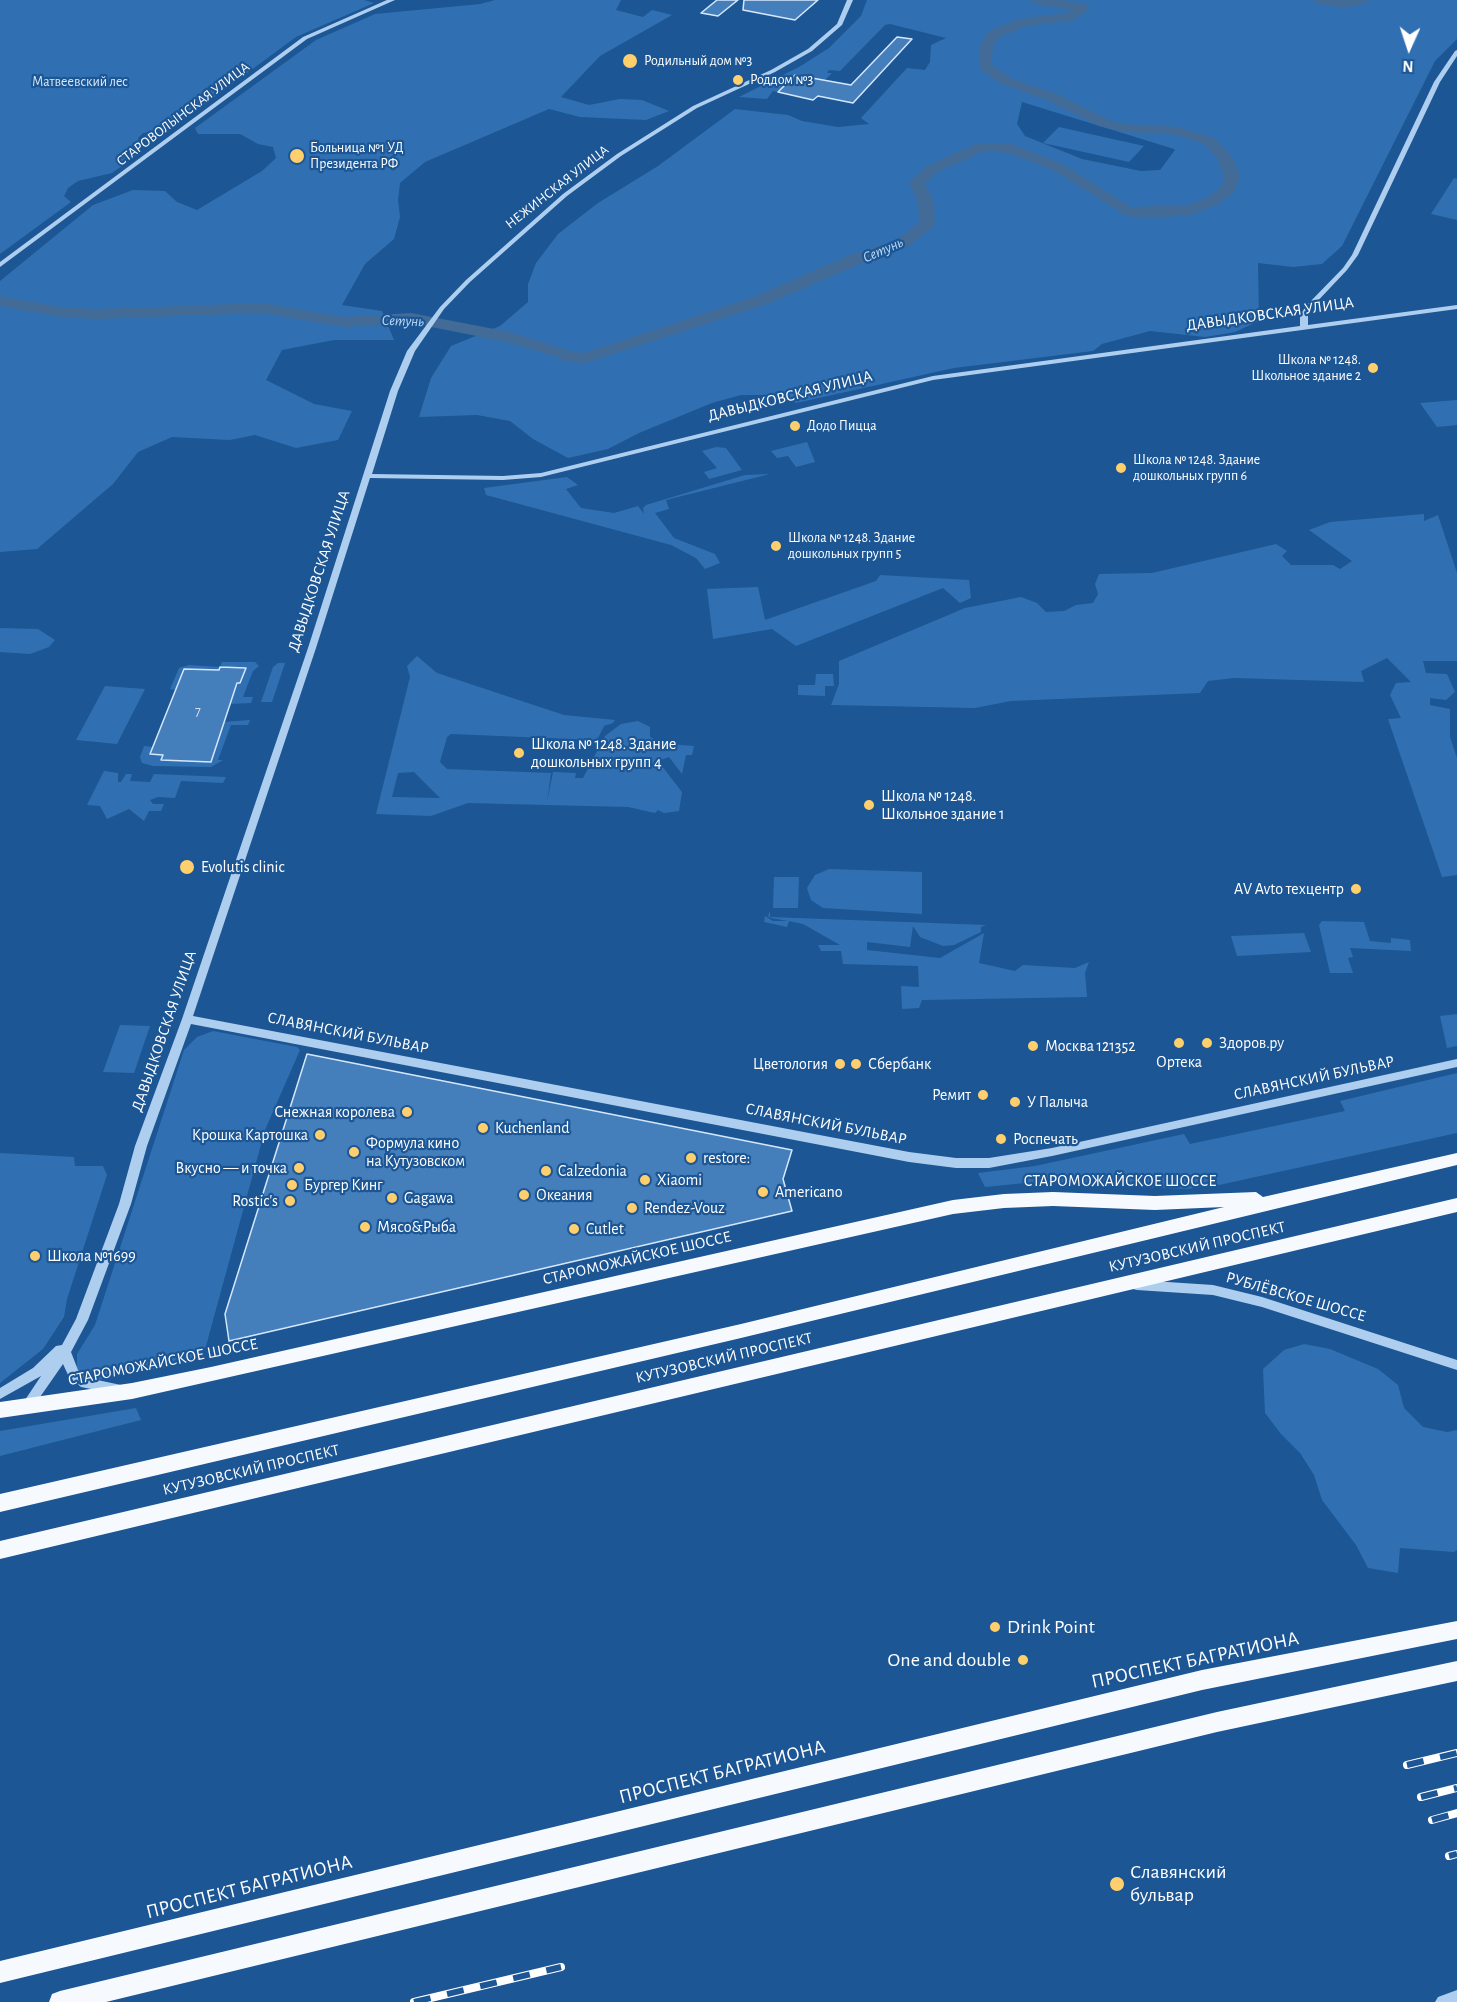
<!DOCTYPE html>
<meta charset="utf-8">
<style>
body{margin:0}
#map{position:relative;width:1457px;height:2002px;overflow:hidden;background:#1c5694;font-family:"Alegreya Sans",sans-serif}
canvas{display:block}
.north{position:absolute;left:1379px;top:18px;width:60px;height:60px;-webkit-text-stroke:4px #1c5694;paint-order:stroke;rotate:183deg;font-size:16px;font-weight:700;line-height:24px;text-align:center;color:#fff}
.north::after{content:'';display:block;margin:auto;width:21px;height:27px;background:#fff;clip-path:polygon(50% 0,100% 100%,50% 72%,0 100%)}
</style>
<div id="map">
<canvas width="1457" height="2002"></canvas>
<div class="north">N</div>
</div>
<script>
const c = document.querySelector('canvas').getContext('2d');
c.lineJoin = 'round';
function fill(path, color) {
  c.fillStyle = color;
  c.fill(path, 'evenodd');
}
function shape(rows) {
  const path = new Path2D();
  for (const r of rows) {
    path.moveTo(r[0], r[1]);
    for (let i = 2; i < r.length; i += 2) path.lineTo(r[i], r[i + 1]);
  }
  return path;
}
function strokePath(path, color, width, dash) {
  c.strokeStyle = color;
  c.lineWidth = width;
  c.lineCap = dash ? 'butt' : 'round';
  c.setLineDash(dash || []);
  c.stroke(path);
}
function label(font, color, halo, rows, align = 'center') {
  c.font = font + ' "Alegreya Sans",sans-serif';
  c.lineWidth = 4.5;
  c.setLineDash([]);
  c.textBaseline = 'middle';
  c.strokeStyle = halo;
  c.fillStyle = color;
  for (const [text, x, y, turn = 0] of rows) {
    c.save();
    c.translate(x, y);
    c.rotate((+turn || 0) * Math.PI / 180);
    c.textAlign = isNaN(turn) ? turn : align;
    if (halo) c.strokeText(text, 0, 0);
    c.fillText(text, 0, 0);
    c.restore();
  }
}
const green = shape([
 [0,0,364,0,374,3,296,37,171,129,143,133,138,138,141,152,112,173,78,181,68,188,64,196,71,202,0,254],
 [495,0,621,0,616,10,643,17,652,10,672,15,600,56,561,97,589,105,620,99,642,100,669,111,646,120,580,117,549,109,425,162,400,183,398,200,400,217,394,239,365,264,342,305,382,311,394,340,334,340,282,350,266,380,314,404,352,411,338,440,296,448,255,435,230,440,172,437,138,452,113,484,37,549,0,552,0,281,93,205,133,190,165,191,177,202,197,210,262,171,276,158,273,147,258,144,240,134,198,134,195,128,316,40,375,14,480,4],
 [867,0,1457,0,1457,39,1435,61,1342,246,1322,264,1293,267,1258,263,1259,321,1235,332,1205,337,1150,331,1102,344,1093,351,954,368,796,403,784,395,741,395,712,403,639,433,608,449,568,458,533,439,510,421,477,415,419,417,431,378,451,346,500,326,528,302,528,284,536,263,558,234,598,203,658,166,735,109,788,115,802,121,838,127,869,124,861,118,907,68,925,70,930,62,931,45,946,38,890,24,885,25,840,71,829,70,827,73,832,73,825,80,795,75,778,92,773,91,767,99,739,97,799,67,829,48,861,16],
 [1022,102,1174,149,1175,150,1160,170,1141,171,1082,159,1025,136,1017,124],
 [1059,127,1144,146,1129,162,1043,143],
 [1454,178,1457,179,1457,220,1431,214],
 [1457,400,1457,425,1437,427,1420,403],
 [807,442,815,462,796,467,788,456,777,458,771,451],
 [716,447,726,448,742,470,709,479,704,472,717,468,702,451],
 [770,474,666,500,669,509,655,513,674,538,715,554,720,563,705,569,696,558,671,545,486,495,484,488,567,477,578,485,566,489,581,508,614,513,638,506,644,514,643,508,646,505,745,475],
 [1424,514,1424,521,1438,515,1457,573,1457,661,1423,661,1426,673,1447,674,1455,692,1446,700,1430,698,1430,705,1450,709,1450,737,1457,758,1457,875,1442,877,1388,719,1401,718,1390,695,1396,683,1411,682,1387,658,1361,671,1364,682,1234,678,1208,681,1200,693,1011,701,975,708,831,705,839,684,839,661,965,608,1021,597,1037,603,1046,612,1064,611,1076,605,1093,603,1098,594,1095,584,1099,574,1152,573,1276,544,1287,551,1282,556,1291,565,1333,565,1340,569,1352,561,1309,530,1330,522],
 [880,575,969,580,971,598,960,603,943,588,796,646,772,629,713,639,707,589,758,587,765,620,876,581],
 [0,628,38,629,55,640,49,647,30,654,0,652],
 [417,656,437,673,564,715,615,720,613,723,604,726,597,740,451,734,447,737,440,762,447,769,551,773,547,802,553,772,576,773,575,778,583,778,605,736,621,724,638,721,650,727,650,737,656,740,669,744,694,746,692,755,686,755,682,774,669,757,658,761,682,792,679,811,664,813,658,810,655,813,628,807,468,803,431,816,376,814,410,677,407,666],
 [414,772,440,798,392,797,398,773],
 [222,662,255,662,259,666,253,671,243,697,253,697,251,703,229,704,245,668,220,667,218,671,185,669,176,690,170,689,179,668,189,665,220,667],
 [278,663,285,663,272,702,261,702,273,667],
 [816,674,833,674,834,686,825,686,825,696,798,695,798,685,815,685],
 [105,686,145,689,117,744,76,740],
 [250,720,248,725,231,725,218,760,223,760,211,767,153,766,142,763,140,757,144,746,153,747,163,755,161,760,211,762,223,722],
 [104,771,118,773,118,782,121,782,126,774,132,774,130,781,150,782,154,774,226,777,223,783,181,781,175,798,158,797,150,800,153,804,164,804,161,811,149,811,144,821,129,809,107,819,100,806,87,805],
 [829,869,922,872,922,914,823,908,811,900,807,888,815,875],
 [774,877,799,877,798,908,773,908],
 [770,911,770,917,986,925,981,927,981,932,954,945,943,946,920,937,913,926,910,947,867,942,867,950,940,958,984,933,979,963,1015,971,1023,965,1075,968,1089,962,1085,973,1087,997,922,1000,919,1008,902,1009,901,986,919,987,918,966,843,964,841,951,821,951,818,945,840,945,803,924,789,921,787,927,764,922,765,916,773,921,788,921,771,918,768,916],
 [1322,921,1364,922,1370,941,1391,943,1391,938,1410,940,1411,951,1350,948,1353,957,1348,958,1353,973,1330,973,1319,925],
 [1304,933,1311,952,1237,956,1231,936],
 [1457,1014,1457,1046,1447,1048,1440,1016],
 [120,1025,150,1026,134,1073,103,1072],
 [213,1031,297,1047,300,1050,265,1130,206,1346,199,1356,187,1363,93,1381,83,1377,77,1368,77,1354,95,1325,184,1050,197,1037],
 [1457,1073,1457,1133,1219,1185,1187,1189,1025,1183,985,1187,978,1173,1035,1166,1184,1134,1190,1144,1345,1111,1340,1101],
 [0,1153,74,1157,75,1166,103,1166,107,1175,67,1299,64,1317,43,1349,0,1383],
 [1304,1344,1330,1349,1378,1369,1398,1385,1404,1408,1423,1427,1447,1432,1457,1430,1457,1550,1454,1552,1400,1548,1398,1573,1368,1568,1356,1545,1322,1500,1314,1475,1300,1453,1281,1434,1265,1413,1263,1369,1284,1350],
 [136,1408,141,1420,0,1456,0,1431]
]);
const river = shape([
 [1030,0,1062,0,1086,4,1090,9,1074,20,1027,26,999,37,993,47,991,64,1011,78,1057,94,1109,120,1124,124,1179,127,1214,138,1230,154,1237,167,1240,177,1234,192,1219,204,1190,215,1152,218,1127,216,1053,170,1008,153,985,151,937,172,925,184,934,201,935,225,909,246,862,263,765,305,585,363,563,361,558,357,507,342,411,323,344,327,263,313,97,319,61,317,0,306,0,296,61,307,97,309,263,303,344,317,411,313,510,332,574,352,584,353,753,297,850,255,897,240,919,223,918,201,909,183,911,180,927,166,978,143,1011,144,1063,164,1131,207,1187,205,1207,198,1221,187,1224,177,1218,159,1204,144,1177,135,1124,132,1099,126,1047,100,1001,84,979,68,979,47,989,31,1019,19,1066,13,1072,10,1037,4,1030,0],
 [1314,0,1368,0,1366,3,1342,8,1316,3,1314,0]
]);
const building = shape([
 [717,0,738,0,718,16,701,13,717,0],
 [744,0,818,0,795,20,743,10,744,0],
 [897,37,912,39,853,103,818,96,813,100,778,92,795,75,851,85,897,37],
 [220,667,246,668,240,683,237,683,211,762,161,760,163,755,150,754,184,669,219,670,220,667],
 [307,1054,792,1150,783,1179,792,1211,229,1341,225,1314,307,1054]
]);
const minor = shape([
 [387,0,395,0,307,39,0,267,0,262,303,37,387,0],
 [847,0,853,0,842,25,812,51,775,72,697,108,621,156,567,196,470,282,444,309,415,351,398,391,372,474,503,476,541,473,933,376,1300,326,1300,315,1307,305,1343,268,1352,255,1434,82,1455,51,1457,50,1457,56,1440,82,1358,255,1347,270,1312,307,1308,315,1308,325,1457,305,1457,309,933,380,541,477,503,480,370,478,316,648,193,1016,909,1152,956,1158,989,1158,1052,1148,1457,1059,1457,1067,1052,1156,989,1168,956,1168,909,1162,191,1024,147,1146,131,1204,88,1320,71,1352,78,1370,88,1378,121,1385,123,1389,121,1393,117,1394,81,1387,69,1377,63,1364,31,1410,27,1412,23,1410,21,1406,41,1376,0,1399,0,1388,33,1368,56,1346,62,1345,76,1319,119,1204,135,1146,182,1019,308,648,390,391,407,351,440,307,466,280,563,194,617,154,693,106,771,70,808,49,837,24,847,0],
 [1137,1280,1213,1285,1262,1297,1457,1360,1457,1370,1262,1307,1213,1295,1137,1290,1133,1289,1131,1285,1133,1281,1137,1280],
 [1457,1990,1457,2002,1435,2002,1438,1997,1457,1990]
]);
const major = shape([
 [1457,1153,1457,1165,741,1338,0,1512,0,1494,741,1324,1224,1207,1155,1210,1053,1206,1004,1208,953,1214,132,1399,0,1418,0,1402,132,1383,211,1367,953,1200,1004,1194,1053,1192,1155,1196,1256,1192,1263,1197,1457,1153],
 [1457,1198,1457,1212,0,1559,0,1541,1457,1198],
 [1457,1621,1457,1639,1202,1690,0,1983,0,1961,1202,1670,1457,1621],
 [1457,1661,1457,1681,1217,1732,106,2002,49,2002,52,1994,60,1991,1217,1712,1457,1661]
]);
const rail = shape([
 [1407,1765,1457,1753],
 [1421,1797,1457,1788],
 [1432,1820,1457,1813],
 [1449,1856,1457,1854],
 [414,2002,561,1967]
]);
const markers = [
 [630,61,8,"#ffcf6d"],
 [738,80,6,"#ffcf6d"],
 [297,156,8,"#ffcf6d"],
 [1373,368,6,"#ffcf6d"],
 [795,426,6,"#ffcf6d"],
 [1121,468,6,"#ffcf6d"],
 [776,546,6,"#ffcf6d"],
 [519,753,6,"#ffcf6d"],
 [869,805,6,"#ffcf6d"],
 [187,867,8,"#ffcf6d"],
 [1356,889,6,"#ffcf6d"],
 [1179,1043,6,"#ffcf6d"],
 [1207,1043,6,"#ffcf6d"],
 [1033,1046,6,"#ffcf6d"],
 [840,1064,6,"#ffcf6d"],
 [856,1064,6,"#ffcf6d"],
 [983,1095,6,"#ffcf6d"],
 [1015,1102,6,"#ffcf6d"],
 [407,1112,6,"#ffcf6d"],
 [483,1128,6,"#ffcf6d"],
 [320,1135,6,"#ffcf6d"],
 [1001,1139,6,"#ffcf6d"],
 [354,1152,6,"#ffcf6d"],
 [691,1158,6,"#ffcf6d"],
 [299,1168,6,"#ffcf6d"],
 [546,1171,6,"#ffcf6d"],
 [645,1180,6,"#ffcf6d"],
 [292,1185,6,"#ffcf6d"],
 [763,1192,6,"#ffcf6d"],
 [524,1195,6,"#ffcf6d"],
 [392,1198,6,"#ffcf6d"],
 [290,1201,6,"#ffcf6d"],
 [632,1208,6,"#ffcf6d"],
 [365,1227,6,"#ffcf6d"],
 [574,1229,6,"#ffcf6d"],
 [35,1256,6,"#ffcf6d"],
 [995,1627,6,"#ffcf6d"],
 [1023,1660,6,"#ffcf6d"],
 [1117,1884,8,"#ffcf6d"]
];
const farPoinames = [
 ["Родильный дом №3",644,61],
 ["Роддом №3",750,80],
 ["Больница №1 УД",310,148],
 ["Президента РФ",310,164],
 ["Школа № 1248.",1361,360,"right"],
 ["Школьное здание 2",1361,376,"right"],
 ["Додо Пицца",807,426],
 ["Школа № 1248. Здание",1133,460],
 ["дошкольных групп 6",1133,476],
 ["Школа № 1248. Здание",788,538],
 ["дошкольных групп 5",788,554]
];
const farParknames = [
 ["Матвеевский лес",80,82]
];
const farStreetnames = [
 ["СТАРОВОЛЫНСКАЯ УЛИЦА",183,114,-37],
 ["НЕЖИНСКАЯ УЛИЦА",557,187,-38]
];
const numberNames = [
 ["7",198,711]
];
const farWaternames = [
 ["Сетунь",883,250,-24],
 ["Сетунь",403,321,2]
];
const streetNames = [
 ["ДАВЫДКОВСКАЯ УЛИЦА",1270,314,-8],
 ["ДАВЫДКОВСКАЯ УЛИЦА",790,396,-14],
 ["ДАВЫДКОВСКАЯ УЛИЦА",319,571,-72],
 ["ДАВЫДКОВСКАЯ УЛИЦА",164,1031,-71],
 ["СЛАВЯНСКИЙ БУЛЬВАР",348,1033,11],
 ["СЛАВЯНСКИЙ БУЛЬВАР",1314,1078,-12],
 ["СЛАВЯНСКИЙ БУЛЬВАР",826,1124,11],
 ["СТАРОМОЖАЙСКОЕ ШОССЕ",1120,1181],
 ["КУТУЗОВСКИЙ ПРОСПЕКТ",1197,1247,-13],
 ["СТАРОМОЖАЙСКОЕ ШОССЕ",637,1258,-13],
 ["РУБЛЁВСКОЕ ШОССЕ",1296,1297,16],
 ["КУТУЗОВСКИЙ ПРОСПЕКТ",724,1358,-13],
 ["СТАРОМОЖАЙСКОЕ ШОССЕ",163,1362,-11],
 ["КУТУЗОВСКИЙ ПРОСПЕКТ",251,1470,-13]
];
const poiNames = [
 ["Школа № 1248. Здание",531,744],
 ["дошкольных групп 4",531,762],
 ["Школа № 1248.",881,796],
 ["Школьное здание 1",881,814],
 ["Evolutis clinic",201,867],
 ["AV Avto техцентр",1344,889,"right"],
 ["Здоров.ру",1219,1043],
 ["Москва 121352",1045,1046],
 ["Ортека",1179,1062,"center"],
 ["Цветология",828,1064,"right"],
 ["Сбербанк",868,1064],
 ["Ремит",971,1095,"right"],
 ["У Палыча",1027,1102],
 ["Снежная королева",395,1112,"right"],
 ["Kuchenland",495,1128],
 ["Крошка Картошка",308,1135,"right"],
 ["Роспечать",1013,1139],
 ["Формула кино",366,1143],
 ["на Кутузовском",366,1161],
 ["restore:",703,1158],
 ["Вкусно — и точка",287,1168,"right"],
 ["Calzedonia",558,1171],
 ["Xiaomi",657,1180],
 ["Бургер Кинг",304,1185],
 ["Americano",775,1192],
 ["Океания",536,1195],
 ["Gagawa",404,1198],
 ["Rostic's",278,1201,"right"],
 ["Rendez-Vouz",644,1208],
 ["Мясо&Рыба",377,1227],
 ["Cutlet",586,1229],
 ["Школа №1699",47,1256]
];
const nearPoinames = [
 ["Drink Point",1007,1627],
 ["One and double",1011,1660,"right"],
 ["Славянский",1130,1872],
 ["бульвар",1130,1895]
];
const nearStreetnames = [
 ["ПРОСПЕКТ БАГРАТИОНА",1195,1660,-12],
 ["ПРОСПЕКТ БАГРАТИОНА",722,1772,-14],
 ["ПРОСПЕКТ БАГРАТИОНА",249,1887,-14]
];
fill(green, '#3070b2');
fill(river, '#426b97');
fill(building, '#447fbb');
strokePath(building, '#d5e7fb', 1.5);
fill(minor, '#aeceef');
fill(major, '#f6faff');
strokePath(rail, '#fff', 8);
strokePath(rail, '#1c5694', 6, [17]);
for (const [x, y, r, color] of markers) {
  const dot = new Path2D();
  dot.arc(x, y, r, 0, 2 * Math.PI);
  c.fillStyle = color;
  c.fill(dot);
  strokePath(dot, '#1c5694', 2);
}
label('14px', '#fff', '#1c5694', farPoinames, 'left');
label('14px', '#d5e7fb', '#1c5694', farParknames);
label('14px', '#fff', '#1c5694', farStreetnames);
label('14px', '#d0dfee', null, numberNames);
label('italic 15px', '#bbd8f6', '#1c5694', farWaternames);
label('16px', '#fff', '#1c5694', streetNames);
label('16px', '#fff', '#1c5694', poiNames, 'left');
label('20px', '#fff', '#1c5694', nearPoinames, 'left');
label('20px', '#fff', '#1c5694', nearStreetnames);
</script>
